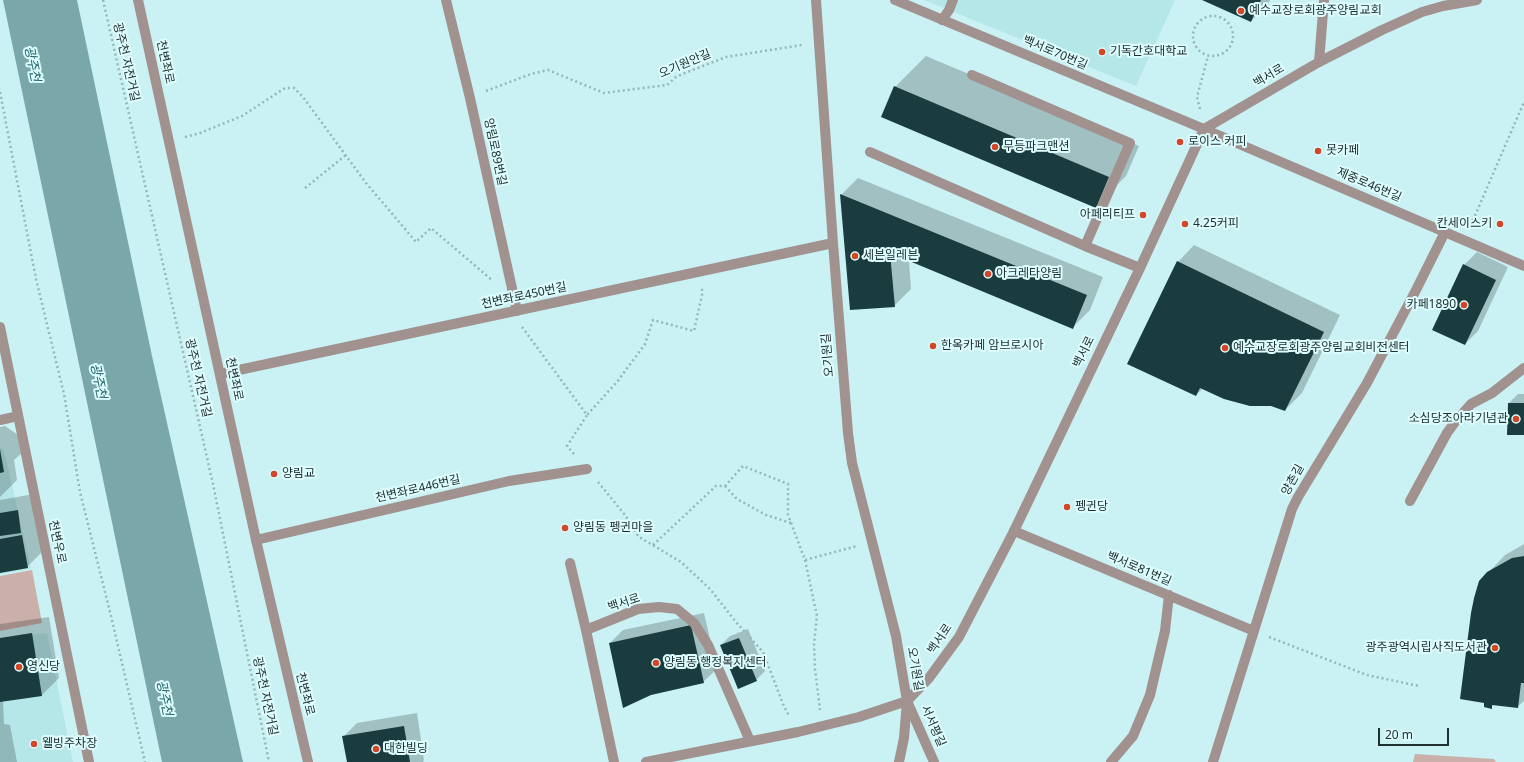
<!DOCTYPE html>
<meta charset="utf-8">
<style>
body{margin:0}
#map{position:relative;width:1524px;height:762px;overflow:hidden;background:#caf1f3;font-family:"Noto Sans",sans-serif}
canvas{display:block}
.scale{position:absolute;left:1378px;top:728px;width:71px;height:18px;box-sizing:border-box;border:2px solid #202f30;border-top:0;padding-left:5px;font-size:12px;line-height:14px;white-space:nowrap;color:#202f30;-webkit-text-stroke:3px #defdfe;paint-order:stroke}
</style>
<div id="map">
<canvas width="1524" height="762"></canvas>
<div class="scale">20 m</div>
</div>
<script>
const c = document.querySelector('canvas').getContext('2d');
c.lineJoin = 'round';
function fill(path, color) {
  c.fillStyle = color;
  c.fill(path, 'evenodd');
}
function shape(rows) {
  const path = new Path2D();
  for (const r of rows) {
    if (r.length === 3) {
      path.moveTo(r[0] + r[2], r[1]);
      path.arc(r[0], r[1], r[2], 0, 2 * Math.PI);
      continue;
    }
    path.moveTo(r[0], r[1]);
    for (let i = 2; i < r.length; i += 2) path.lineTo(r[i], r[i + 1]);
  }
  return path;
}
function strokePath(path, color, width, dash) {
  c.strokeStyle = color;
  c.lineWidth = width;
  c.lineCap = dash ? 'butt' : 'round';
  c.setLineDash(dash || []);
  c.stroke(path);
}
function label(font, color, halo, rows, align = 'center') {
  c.font = font + ' "Noto Sans","Noto Sans KR",sans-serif';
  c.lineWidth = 4;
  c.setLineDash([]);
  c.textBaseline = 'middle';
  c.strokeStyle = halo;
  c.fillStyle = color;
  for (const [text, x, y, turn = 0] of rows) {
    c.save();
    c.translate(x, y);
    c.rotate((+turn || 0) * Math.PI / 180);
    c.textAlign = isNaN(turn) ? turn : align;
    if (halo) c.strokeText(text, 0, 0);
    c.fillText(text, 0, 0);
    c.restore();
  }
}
const built = shape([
 [924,0,1175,0,1136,86],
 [0,447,4,450,31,569,0,574],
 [44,633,47,634,73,762,0,762,0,639]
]);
const green = shape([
 [32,570,42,623,0,631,0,576],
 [1415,754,1494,759,1496,762,1413,762]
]);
const water = shape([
 [3,0,77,0,152,356,243,762,162,762]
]);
const shadow = shape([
 [1204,0,1270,0,1268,4,1251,21],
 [926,56,1139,146,1126,176,1095,207,895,87],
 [858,178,1103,277,1090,310,1073,327,909,260,911,289,894,306,841,195],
 [1194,245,1340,315,1302,393,1285,410,1271,405,1203,388,1196,395,1178,262],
 [1477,252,1508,267,1478,331,1465,344,1464,265],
 [1518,394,1524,394,1524,434,1509,403],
 [5,426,18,435,21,454,14,460,17,480,0,497,0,427],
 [34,494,38,515,33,519,39,518,44,550,27,567,0,572,0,500],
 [1524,544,1524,701,1517,707,1495,704,1491,707,1488,573,1505,555],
 [704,613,717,669,703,682,610,643,623,630],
 [49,617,59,678,42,695,3,701,4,724,10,725,17,762,0,762,0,624],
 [748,629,765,671,756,680,721,645,730,636],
 [417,713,424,760,423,762,348,762,344,736,357,723]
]);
const building = shape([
 [1202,0,1261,0,1251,22],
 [894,86,1109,177,1096,208,881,117],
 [840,194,1087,295,1073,329,890,253,895,307,850,310],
 [1177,261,1324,332,1285,411,1271,406,1250,406,1224,399,1200,388,1196,396,1127,364],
 [1463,264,1496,280,1465,345,1432,330],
 [1508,403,1524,403,1524,435,1507,435],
 [0,449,4,472,0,473],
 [18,510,21,533,0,536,0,513],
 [22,535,28,568,0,573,0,539],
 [1524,556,1524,683,1521,683,1518,708,1492,705,1492,709,1484,707,1484,703,1460,699,1471,613,1474,598,1479,581,1487,572,1512,558],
 [691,625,704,683,651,695,623,708,609,643],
 [32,633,42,696,0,702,0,638],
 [739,638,757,681,738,689,720,645],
 [404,726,410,762,347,762,342,736]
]);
const path = shape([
 [103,0,213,484,269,762],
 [1213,36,20],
 [486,91,531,74,548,70,604,93,667,85,676,77,690,71,726,57,802,45],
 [0,92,36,279,64,394,80,492,111,616,145,762],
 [1200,109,1197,97,1208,56],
 [185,137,200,133,242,116,285,88,294,88,303,97,366,183,416,242,431,228,493,281],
 [305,188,346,155],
 [1471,225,1524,102],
 [522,327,587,415,617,382,645,344,653,320,694,331,702,295,702,288],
 [574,454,567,446,587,415],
 [598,482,625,515,639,537,681,562,710,589,736,622,763,652,783,704,789,716],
 [725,486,737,499,766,515,791,523],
 [653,545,716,486,725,486,743,466,788,484,788,515,805,560,857,546],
 [805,560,817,616,814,644,815,669,820,710],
 [1269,637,1367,675,1419,686]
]);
const service = shape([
 [942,20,949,10,953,0],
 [1319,62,1324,0],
 [972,75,1130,143,1085,246],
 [1204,129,1524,266],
 [870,152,1085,246,1140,268],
 [1410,501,1447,433,1455,422,1471,404,1492,393,1524,368],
 [1014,531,1254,631],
 [256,540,509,481,587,469],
 [570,563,586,630],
 [614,762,586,630,638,609,659,607,677,609,694,623,708,645,750,741],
 [899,762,904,738,907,701],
 [1111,762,1133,736,1150,695,1165,631,1169,595],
 [1213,762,1292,509,1298,497,1367,383,1416,290,1445,232]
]);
const minor = shape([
 [446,0,470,98,517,311],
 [816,0,833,243,848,433,852,463,896,636,907,701,934,762],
 [895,0,1204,129],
 [220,374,833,243],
 [0,420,18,416],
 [646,762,798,732,859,717,907,701,929,678,959,637,1014,531,1140,268,1204,129,1319,62,1382,30,1422,12,1443,6,1477,0]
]);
const tertiary = shape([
 [138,0,256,540,308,762],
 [0,327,89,762]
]);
const markers = [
 [1241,11,4,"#d04627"],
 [1102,52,4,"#d04627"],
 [1180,142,4,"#d04627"],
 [995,147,4,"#d04627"],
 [1318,151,4,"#d04627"],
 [1143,215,4,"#d04627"],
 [1185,224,4,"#d04627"],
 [1500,224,4,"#d04627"],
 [855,256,4,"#d04627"],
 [988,274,4,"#d04627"],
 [1464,305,4,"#d04627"],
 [933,346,4,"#d04627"],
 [1225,348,4,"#d04627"],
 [1516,419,4,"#d04627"],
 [274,474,4,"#d04627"],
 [1067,507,4,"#d04627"],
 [565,528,4,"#d04627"],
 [1495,648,4,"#d04627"],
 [656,663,4,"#d04627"],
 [19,667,4,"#d04627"],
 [34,744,4,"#d04627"],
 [376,749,4,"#d04627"]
];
const poiNames = [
 ["예수교장로회광주양림교회",1249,11],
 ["기독간호대학교",1110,52],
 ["로이스 커피",1188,142],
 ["무등파크맨션",1003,147],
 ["못카페",1326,151],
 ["아페리티프",1135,215,"right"],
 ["4.25커피",1193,224],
 ["칸세이스키",1492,224,"right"],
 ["세븐일레븐",863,256],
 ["아크레타양림",996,274],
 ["카페1890",1456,305,"right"],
 ["한옥카페 암브로시아",941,346],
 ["예수교장로회광주양림교회비전센터",1233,348],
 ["소심당조아라기념관",1508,419,"right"],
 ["양림교",282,474],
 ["펭귄당",1075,507],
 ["양림동 펭귄마을",573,528],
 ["광주광역시립사직도서관",1487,648,"right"],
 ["양림동 행정복지센터",664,663],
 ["영신당",27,667],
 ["웰빙주차장",42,744],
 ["대한빌딩",384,749]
];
const streetNames = [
 ["백서로70번길",1055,53,23],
 ["광주천 자전거길",126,62,77],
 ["천변좌로",165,62,78],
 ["오기원안길",685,64,-23],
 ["백서로",1269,76,-31],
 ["양림로89번길",495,152,78],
 ["제중로46번길",1369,185,23],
 ["천변좌로450번길",524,296,-12],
 ["백서로",1084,352,-64],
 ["오기원길",828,355,-95],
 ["광주천 자전거길",198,378,77],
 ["천변좌로",234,379,78],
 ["양촌길",1293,480,-61],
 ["천변좌로446번길",418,489,-13],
 ["천변우로",57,542,78],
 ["백서로81번길",1139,569,23],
 ["백서로",624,603,-18],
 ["백서로",940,639,-56],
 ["오기원길",915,669,80],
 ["천변좌로",305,694,76],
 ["광주천 자전거길",265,696,78],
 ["서서평길",933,726,66]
];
const waterNames = [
 ["광주천",32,64,78],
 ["광주천",98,381,78],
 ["광주천",164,698,78]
];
fill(built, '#b5e6e8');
fill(green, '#cab0a9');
fill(water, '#7aa8aa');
fill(shadow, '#0003');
fill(building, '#1a3c3e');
strokePath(path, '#96b6b7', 2.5, [2, 3]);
strokePath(service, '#a1928f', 10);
strokePath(minor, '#a1928f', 10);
strokePath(tertiary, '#a1928f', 10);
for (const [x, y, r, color] of markers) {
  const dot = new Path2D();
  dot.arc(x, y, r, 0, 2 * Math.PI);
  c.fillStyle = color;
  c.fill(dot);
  strokePath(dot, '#defdfe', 1.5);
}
label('12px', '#202f30', '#defdfe', poiNames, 'left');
label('12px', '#202f30', '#defdfe', streetNames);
label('italic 13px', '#206063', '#defdfe', waterNames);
</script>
